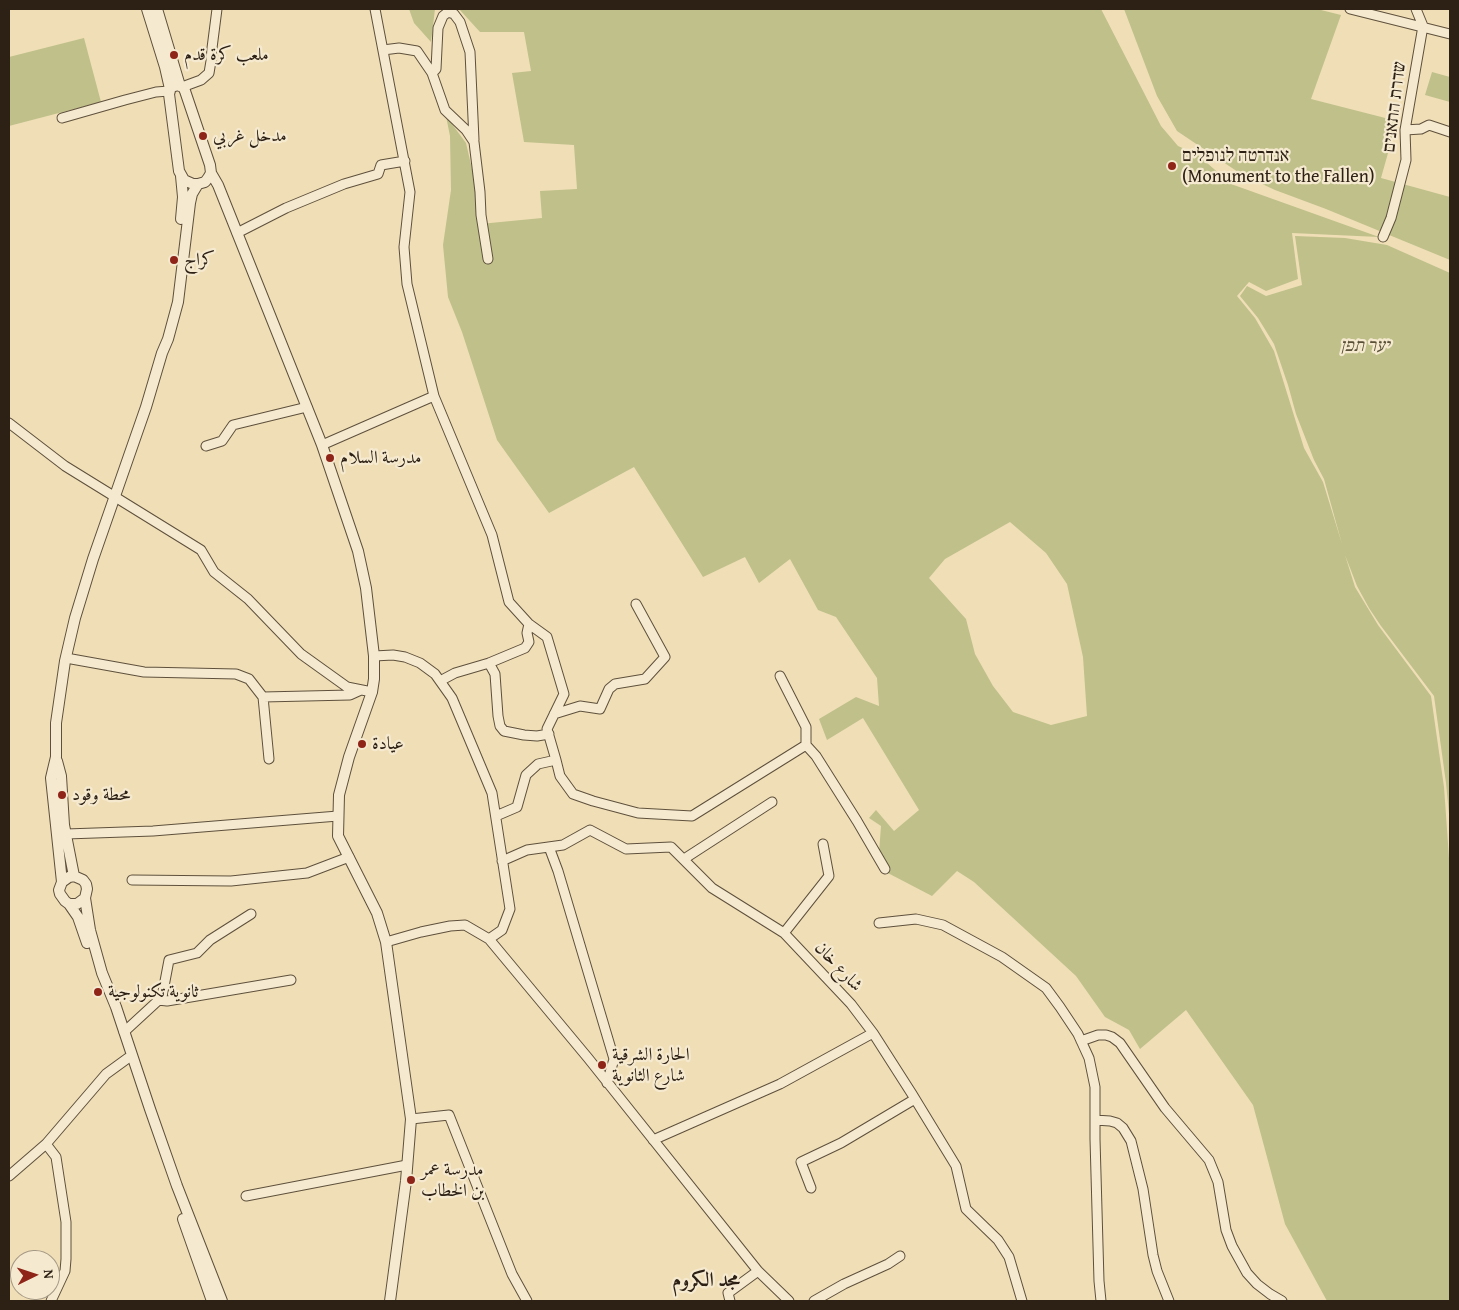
<!DOCTYPE html>
<meta charset="utf-8">
<style>
body{margin:0}
#map{position:relative;width:1459px;height:1310px;overflow:hidden;background:#f0deb6;font-family:"Gentium Book Plus",serif}
canvas{display:block}
.frame{position:absolute;inset:0;border:10px solid #2d2014;pointer-events:none}
.north{position:absolute;left:10px;top:1250px;width:50px;height:50px;box-sizing:border-box;background:#f5ead0;border:1px solid #a59985;border-radius:50%;rotate:86deg;font-size:14px;font-weight:700;line-height:20px;text-align:center;color:#2d2014}
.north::after{content:'';display:block;margin:auto;width:18px;height:22px;background:#8f2418;clip-path:polygon(50% 0,100% 100%,50% 72%,0 100%)}
</style>
<div id="map">
<canvas width="1459" height="1310"></canvas>
<div class="frame"></div>
<div class="north">N</div>
</div>
<script>
const c = document.querySelector('canvas').getContext('2d');
c.lineJoin = 'round';
function fill(path, color) {
  c.fillStyle = color;
  c.fill(path, 'evenodd');
}
function shape(rows) {
  const path = new Path2D();
  for (const r of rows) {
    path.moveTo(r[0], r[1]);
    for (let i = 2; i < r.length; i += 2) path.lineTo(r[i], r[i + 1]);
  }
  return path;
}
function strokePath(path, color, width, dash) {
  c.strokeStyle = color;
  c.lineWidth = width;
  c.lineCap = dash ? 'butt' : 'round';
  c.setLineDash(dash || []);
  c.stroke(path);
}
function label(font, color, halo, rows, align = 'center') {
  c.font = font + ' "Gentium Book Plus",Amiri,"Frank Ruhl Libre",serif';
  c.lineWidth = 4.5;
  c.setLineDash([]);
  c.textBaseline = 'middle';
  c.strokeStyle = halo;
  c.fillStyle = color;
  for (const [text, x, y, turn = 0] of rows) {
    c.save();
    c.translate(x, y);
    c.rotate((+turn || 0) * Math.PI / 180);
    c.textAlign = isNaN(turn) ? turn : align;
    if (halo) c.strokeText(text, 0, 0);
    c.fillText(text, 0, 0);
    c.restore();
  }
}
const green = shape([
 [409,9,435,9,431,42,414,23],
 [459,9,1101,9,1161,126,1178,146,1198,155,1231,184,1379,237,1292,233,1298,279,1266,291,1249,282,1237,296,1255,318,1274,351,1304,448,1323,482,1342,544,1324,479,1314,460,1296,414,1288,385,1274,344,1258,318,1240,296,1247,286,1266,296,1302,285,1295,236,1345,238,1387,245,1450,273,1450,824,1446,783,1434,696,1381,626,1369,608,1357,586,1345,555,1355,587,1378,625,1431,696,1444,787,1450,872,1450,1301,1327,1301,1285,1224,1253,1105,1186,1010,1140,1049,1129,1030,1105,1017,1076,976,974,882,957,871,932,896,884,871,879,853,881,826,869,818,876,810,894,831,919,810,863,718,827,740,819,719,856,697,879,706,877,678,836,617,818,610,790,559,759,583,745,557,703,577,634,467,549,513,497,440,462,332,448,297,443,245,451,190,450,136,446,116,466,143,478,195,480,224,542,218,540,191,577,189,574,145,524,142,512,73,531,71,524,32,480,32],
 [1010,522,1046,553,1067,584,1083,657,1087,716,1051,725,1013,712,993,686,975,654,966,619,929,578,945,559],
 [1124,9,1317,9,1341,15,1311,99,1397,121,1381,178,1450,197,1450,260,1326,209,1275,190,1241,174,1177,131,1157,96],
 [84,38,101,102,9,126,9,57],
 [1432,72,1450,77,1450,102,1425,95]
]);
const minor = shape([
 [375,9,410,192,404,247,407,284,434,396,492,535,509,602,529,624,547,637,564,694,547,729,556,760,538,764,526,775,517,807,496,816],
 [1350,9,1450,34],
 [383,50,399,48,417,51,432,73,445,110,466,130,474,142,480,192,481,215,488,259],
 [432,73,436,69,438,28,443,16,448,12,454,14,460,22,470,52,474,140],
 [182,87,201,80,209,73,211,61,212,48,217,9],
 [62,118,125,100,156,92,169,91],
 [1405,130,1421,129,1429,125,1450,132],
 [237,233,286,208,344,184,378,174,381,165,405,161],
 [1383,237,1391,218,1406,160,1405,130,1423,26,1416,9],
 [9,423,65,466,201,550,214,572,248,599,301,654,347,687,372,692],
 [322,445,434,396],
 [206,446,222,441,233,425,307,407],
 [374,656,393,655,405,657,420,663,435,674,452,698,492,793,510,909,502,930,489,939],
 [66,658,144,672,236,674,249,679,263,697,350,695,361,690],
 [489,663,495,674,498,716,500,726,504,731,524,735,537,736,549,734],
 [440,681,455,673,489,663,525,648,529,642,527,633,529,624],
 [263,697,269,759],
 [554,714,580,706,600,709,609,689,615,684,645,679,665,657,636,604],
 [806,745,816,756,857,821,885,869],
 [556,760,560,776,573,794,593,801,638,813,692,816,806,745,806,727,780,676],
 [66,834,153,831,338,816],
 [549,847,558,871,614,1059,607,1083],
 [684,859,772,802],
 [502,861,527,850,563,845,590,830,626,849,671,847,712,888,784,933,851,1004,873,1033,912,1094,956,1166,966,1209,998,1240,1009,1257,1022,1301],
 [132,880,231,881,307,873,349,857],
 [879,923,916,919,943,925,1002,957,1046,988,1060,1007,1078,1034,1089,1058,1095,1087,1095,1139,1099,1281,1101,1301],
 [784,933,829,876,823,844],
 [386,942,421,932,450,926,465,925,489,939,588,1058,758,1271,789,1301],
 [158,1000,167,1001,291,980],
 [124,1032,162,997,169,960,197,953,210,940,251,914],
 [1081,1041,1098,1035,1106,1035,1112,1037,1120,1043,1165,1108,1209,1160,1218,1182,1226,1230,1232,1246,1247,1273,1257,1284,1270,1294,1282,1301],
 [411,1119,449,1115,512,1274,527,1301],
 [1095,1120,1110,1121,1117,1123,1123,1128,1131,1141,1143,1189,1153,1255,1157,1271,1169,1301],
 [653,1140,780,1084,873,1033],
 [46,1144,56,1157,66,1222,66,1259,65,1271,51,1301],
 [9,1176,46,1144,106,1074,128,1058],
 [811,1188,801,1162,841,1143,915,1099],
 [246,1196,407,1165],
 [730,1301,728,1293,758,1271],
 [814,1301,844,1284,888,1264,900,1256]
]);
const tertiary = shape([
 [147,9,165,67,170,89],
 [157,9,180,86],
 [179,85,183,87,185,91,210,165,211,173,208,178,205,182,198,184,193,184,184,180,179,171,169,94,171,87,179,85],
 [211,173,218,185,322,445,358,551,366,588,374,656,374,679,372,692,349,757,339,795,338,836,377,913,386,942,411,1119,406,1181,390,1301],
 [181,176,183,197,181,219],
 [57,761,61,776,64,825,74,876],
 [62,882,51,778,56,757,56,723,65,661,75,618,93,559,146,407,162,353,168,339,178,302,190,203,192,194,198,184],
 [85,898,77,904,69,904,65,901,60,894,59,890,62,882,69,877,74,876,83,880,86,884,87,889,85,898,90,930,102,973,116,1007,150,1109,177,1186,222,1301],
 [69,904,78,917,87,943],
 [183,1219,212,1301]
]);
const markers = [
 [174,55,5,"#8f2418"],
 [203,136,5,"#8f2418"],
 [1172,166,5,"#8f2418"],
 [174,260,5,"#8f2418"],
 [330,458,5,"#8f2418"],
 [362,744,5,"#8f2418"],
 [62,795,5,"#8f2418"],
 [98,992,5,"#8f2418"],
 [602,1065,5,"#8f2418"],
 [411,1180,5,"#8f2418"]
];
const poiNames = [
 ["ملعب كرة قدم",184,55],
 ["مدخل غربي",213,136],
 ["אנדרטה לנופלים",1182,156],
 ["(Monument to the Fallen)",1182,177],
 ["كراج",184,260],
 ["مدرسة السلام",340,458],
 ["عيادة",372,744],
 ["محطة وقود",72,795],
 ["ثانوية تكنولوجية",108,992],
 ["الحارة الشرقية",612,1055],
 ["شارع الثانوية",612,1076],
 ["مدرسة عمر",421,1170],
 ["بن الخطاب",421,1191]
];
const streetNames = [
 ["שדרת התאנים",1395,107,-83],
 ["شارع خان",838,967,47]
];
const parkNames = [
 ["יער תפן",1365,346]
];
const quarterNames = [
 ["مجد الكروم",706,1281]
];
fill(green, '#bfc08a');
strokePath(minor, '#5e503c', 11);
strokePath(tertiary, '#5e503c', 12);
strokePath(minor, '#f5ead0', 9);
strokePath(tertiary, '#f5ead0', 10);
for (const [x, y, r, color] of markers) {
  const dot = new Path2D();
  dot.arc(x, y, r, 0, 2 * Math.PI);
  c.fillStyle = color;
  c.fill(dot);
  strokePath(dot, '#f5ead0', 2);
}
label('18px', '#2d2014', '#f5ead0', poiNames, 'left');
label('18px', '#2d2014', '#f5ead0', streetNames);
label('italic 18px', '#595037', '#f5ead0', parkNames);
label('bold 20px', '#2d2014', '#f5ead0', quarterNames);
</script>
